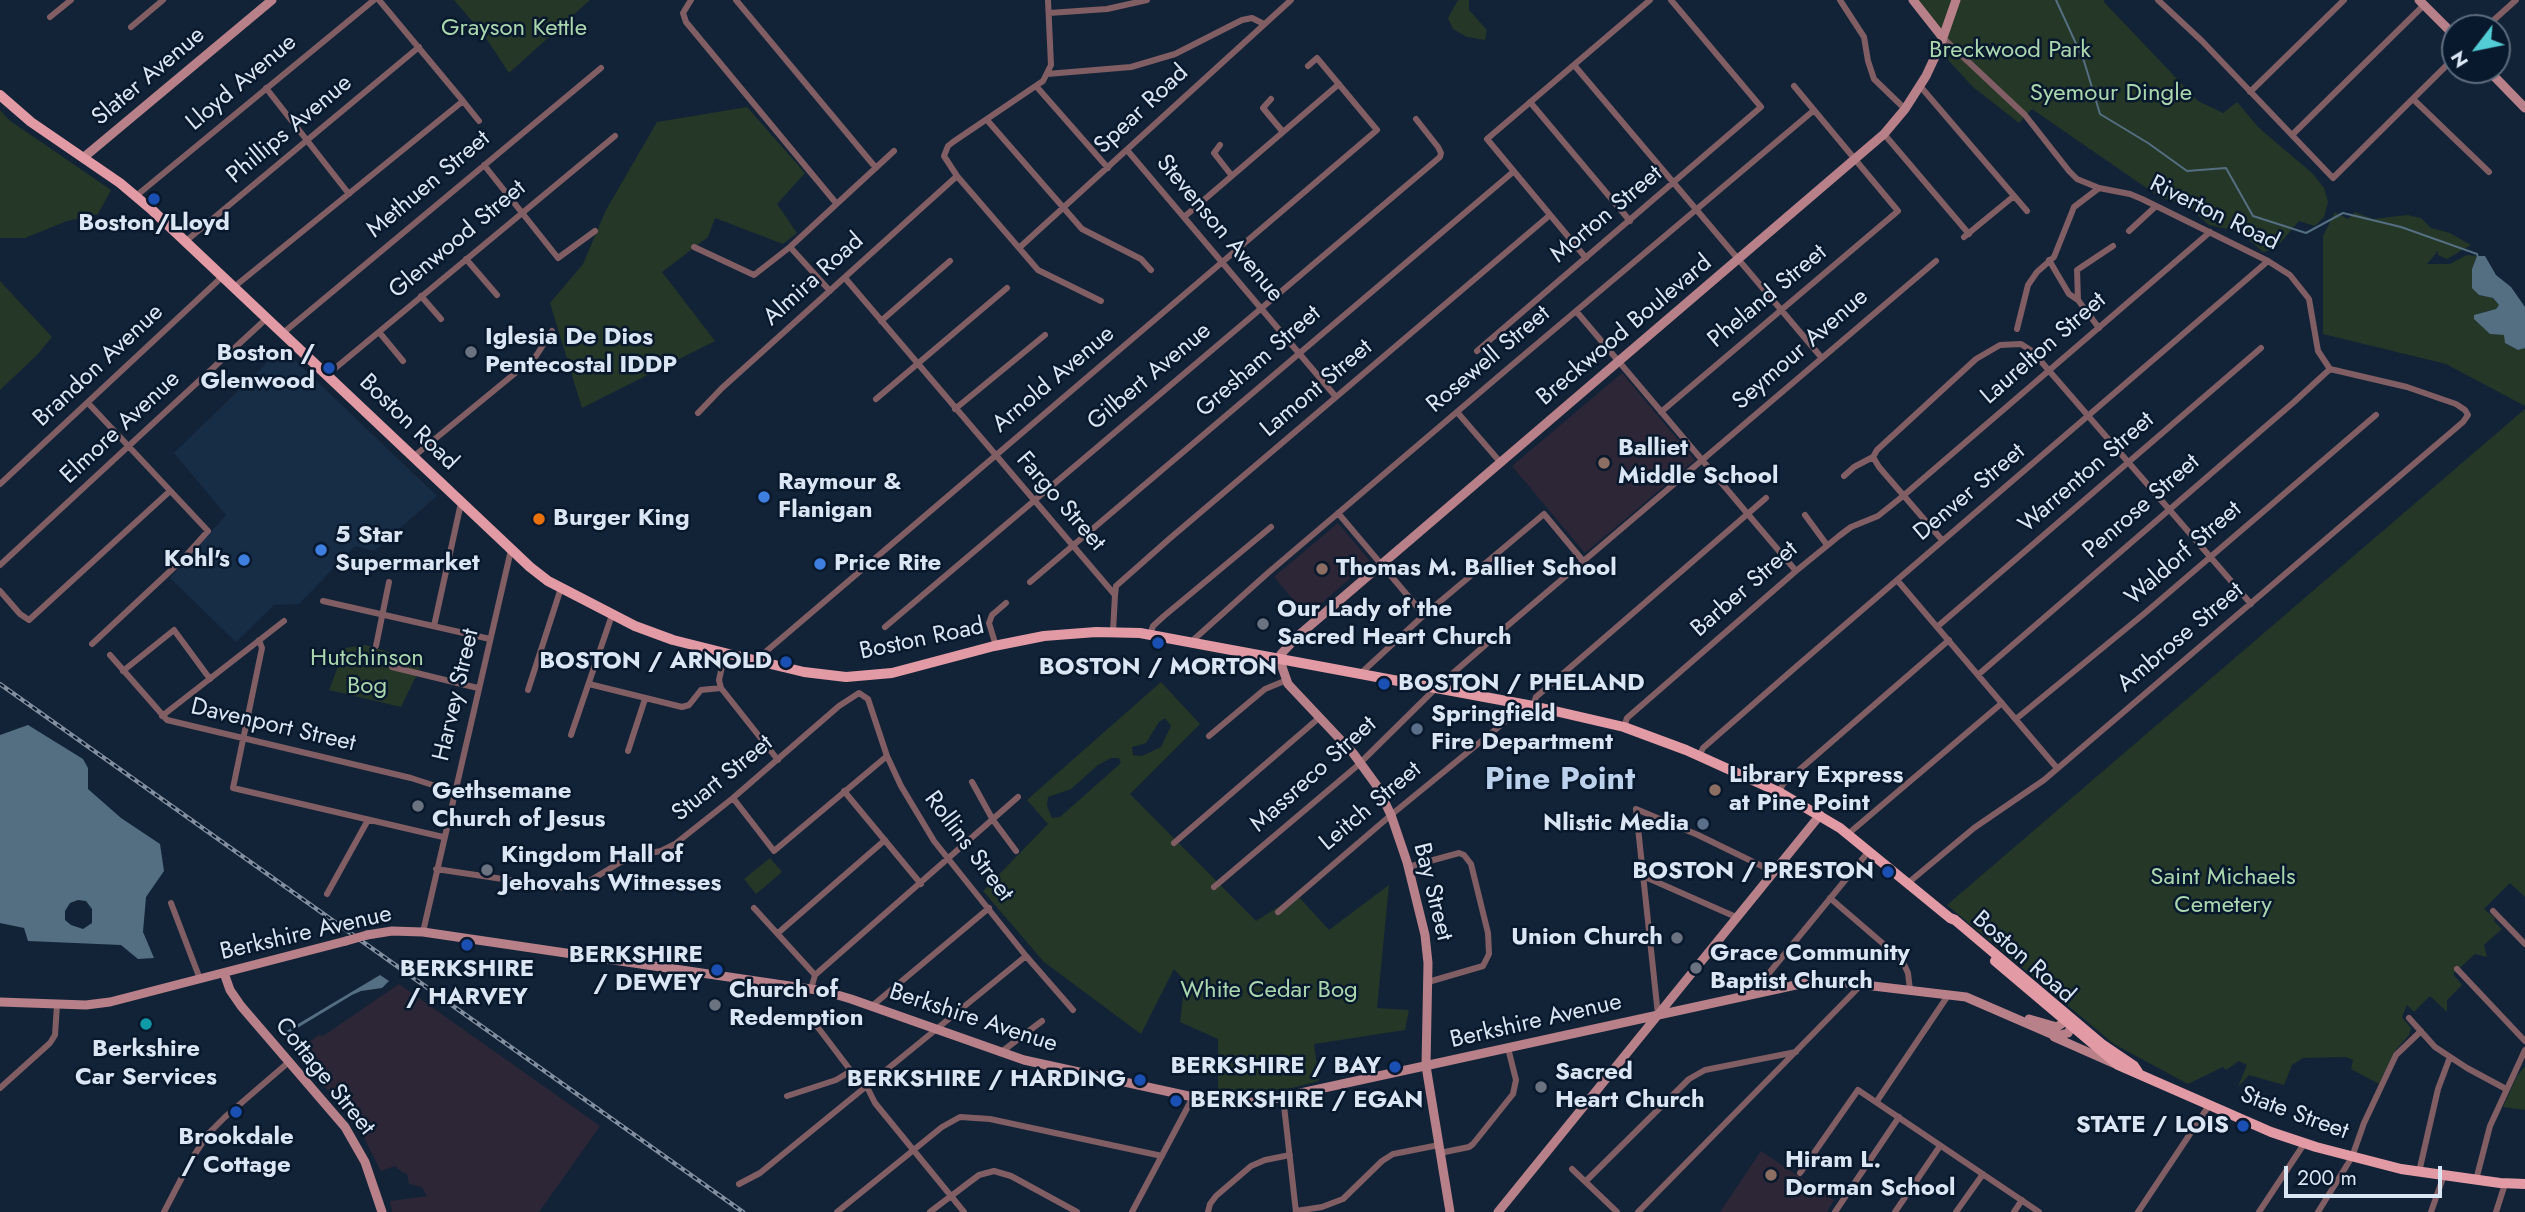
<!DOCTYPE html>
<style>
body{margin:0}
#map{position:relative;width:2525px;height:1212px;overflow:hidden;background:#132337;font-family:Jost,sans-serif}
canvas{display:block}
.north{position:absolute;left:2441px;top:14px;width:70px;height:70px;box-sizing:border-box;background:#09192d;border:2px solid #5d6b7d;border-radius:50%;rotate:238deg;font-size:19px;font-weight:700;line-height:28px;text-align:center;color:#dbe6f4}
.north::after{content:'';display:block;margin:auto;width:24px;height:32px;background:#52ccd5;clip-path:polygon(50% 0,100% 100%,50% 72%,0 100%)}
.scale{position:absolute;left:2284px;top:1166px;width:158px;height:32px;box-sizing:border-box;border:4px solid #dbe6f4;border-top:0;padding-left:9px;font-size:21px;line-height:24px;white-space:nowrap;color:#dbe6f4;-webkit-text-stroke:5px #09192d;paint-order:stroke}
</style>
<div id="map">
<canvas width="2525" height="1212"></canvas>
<div class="north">N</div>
<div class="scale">200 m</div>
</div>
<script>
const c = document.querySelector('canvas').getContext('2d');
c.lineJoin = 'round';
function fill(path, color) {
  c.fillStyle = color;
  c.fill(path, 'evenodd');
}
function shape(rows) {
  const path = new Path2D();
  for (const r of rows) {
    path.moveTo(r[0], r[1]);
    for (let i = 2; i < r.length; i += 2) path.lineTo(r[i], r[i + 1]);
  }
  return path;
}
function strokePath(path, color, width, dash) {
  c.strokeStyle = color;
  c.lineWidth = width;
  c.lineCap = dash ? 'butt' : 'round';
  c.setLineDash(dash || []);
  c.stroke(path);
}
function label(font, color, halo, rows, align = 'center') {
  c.font = font + ' Jost,sans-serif';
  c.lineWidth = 5;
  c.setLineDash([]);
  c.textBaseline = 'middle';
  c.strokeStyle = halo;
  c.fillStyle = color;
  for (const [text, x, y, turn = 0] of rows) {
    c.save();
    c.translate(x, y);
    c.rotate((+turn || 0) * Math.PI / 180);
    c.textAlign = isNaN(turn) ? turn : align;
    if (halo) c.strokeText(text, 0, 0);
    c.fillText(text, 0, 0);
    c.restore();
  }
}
const built = shape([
 [282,348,437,496,374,551,355,546,299,604,274,605,236,642,170,578,226,515,174,453]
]);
const industrial = shape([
 [399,984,600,1126,539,1212,392,1212,390,1201,427,1196,422,1187,409,1184,407,1174,402,1172,395,1166,381,1171,361,1132,346,1111,297,1055,305,1050,303,1046,319,1035,322,1036,329,1032]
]);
const education = shape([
 [1622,373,1695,460,1585,553,1512,466],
 [1338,523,1370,561,1307,616,1274,577],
 [1761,1151,1834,1200,1827,1212,1720,1212]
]);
const green = shape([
 [454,0,590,0,509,73,484,35],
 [1458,0,1469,0,1469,10,1487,30,1485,40,1467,37,1453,29,1448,18],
 [1914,0,2104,0,2104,2,2198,101,2223,113,2237,102,2259,128,2312,173,2324,188,2328,202,2324,217,2315,226,2299,221,2275,249,2263,252,2240,232,2209,225,2185,204,2161,198,2032,109,2019,123,1973,87,1937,48,1936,31],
 [747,107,805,173,777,204,797,233,783,244,715,218,708,237,662,272,715,341,582,408,550,303,583,264,606,210,657,122],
 [0,110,9,120,111,190,98,214,67,221,25,238,0,238],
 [2335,212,2348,219,2355,212,2373,219,2407,215,2421,218,2431,228,2450,233,2471,245,2447,259,2438,255,2438,251,2427,264,2450,264,2467,255,2477,256,2472,269,2479,295,2493,298,2499,305,2496,309,2474,315,2490,334,2505,335,2505,343,2518,350,2525,348,2525,406,2446,364,2323,334,2323,236],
 [0,281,52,337,37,355,0,390],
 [2525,409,2525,897,2510,883,2484,909,2495,918,2494,921,2502,929,2484,945,2487,957,2475,954,2453,974,2462,985,2447,1000,2447,1012,2430,996,2414,1012,2407,1005,2402,1017,2411,1028,2409,1035,2394,1052,2379,1084,2351,1069,2353,1060,2346,1057,2303,1058,2292,1065,2284,1085,2249,1075,2238,1087,2247,1065,2239,1061,2226,1070,2223,1067,2188,1084,2114,1044,1947,905],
 [365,645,423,662,401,707,329,690,345,648],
 [1161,682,1200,724,1130,794,1256,921,1297,895,1329,930,1389,885,1377,1008,1409,1010,1405,1030,1314,1044,1319,1081,1288,1089,1218,1091,1218,1039,1180,1022,1185,981,1174,969,1141,1034,1044,962,983,891,1048,824,1027,800],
 [1165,718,1171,726,1161,747,1142,756,1133,755,1132,747,1146,743,1159,722],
 [1111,758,1119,758,1121,763,1060,817,1052,818,1047,806,1048,797,1071,789,1098,765],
 [770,858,782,872,756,894,744,879],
 [2525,1066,2525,1110,2503,1107,2517,1076]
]);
const water = shape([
 [2477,256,2485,256,2496,275,2511,287,2525,307,2525,348,2518,350,2505,343,2504,335,2490,334,2474,319,2474,315,2496,309,2499,305,2493,298,2479,295,2472,288,2472,269],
 [28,725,83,759,88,768,88,789,121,818,160,844,164,871,146,897,143,932,154,958,138,959,121,945,28,941,24,928,0,923,0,735],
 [78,900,86,901,92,909,92,923,83,929,71,925,65,920,65,911,70,903],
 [380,975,389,981,382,988,361,991,352,995,284,1036,283,1033]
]);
const stream = shape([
 [2056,0,2084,61,2100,114,2148,143,2187,171,2226,168,2253,216,2306,233,2343,213,2401,227,2477,254,2478,257]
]);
const street = shape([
 [691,0,683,13,686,22,836,203],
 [736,0,876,168],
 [1048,0,1051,65,1043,81,953,142,948,146,944,156,957,176,1038,270,1101,301],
 [1840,0,1864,37,1868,61,1874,79,1905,109],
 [2158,0,2202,41,2333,178,2455,57],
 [1049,13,1107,9,1147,0],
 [50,17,71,0],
 [131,27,163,0],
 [2485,28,2516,0],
 [1943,38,2025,115,2069,171,2077,179,2099,188],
 [1574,65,1821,357],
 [1047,74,1131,67,1175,54,1242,20,1252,18,1264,24],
 [1036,86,1108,168],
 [1920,86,2027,211],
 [266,88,349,194],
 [2250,92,2344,0],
 [1271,99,1263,108,1283,132],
 [2413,99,2489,172],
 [463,101,479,121],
 [1530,102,1630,221],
 [987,120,1082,229,1141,259,1151,270],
 [1884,134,1969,234],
 [2292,135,2424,5],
 [1220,145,1214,153,1232,176],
 [1127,150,1336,397],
 [484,165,558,258,595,231],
 [136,196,374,0],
 [1184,217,1339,84],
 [2129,231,2156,206],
 [1964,237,2014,196],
 [186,241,419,47],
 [694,247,754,275,790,247,894,151],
 [790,247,830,291],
 [1019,248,1291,0],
 [1586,258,1487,139,1650,0],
 [466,259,497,295],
 [2049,260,2069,294,2078,300,2099,328],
 [845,278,1115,595,1113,632],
 [234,287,463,101,379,0],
 [421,296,441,319],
 [2078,300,2077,270,2113,246],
 [1576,311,1796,571],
 [881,321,950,261],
 [2017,329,2028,285,2037,272,2054,257,2074,207,2099,188,2130,194,2142,199,2268,261,2290,275,2309,299,2318,351,2330,369],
 [379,332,403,361],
 [283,333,601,68],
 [1477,351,1761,107,1671,0],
 [327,375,615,136],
 [876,399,1007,288],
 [88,403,208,531,182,560,92,644],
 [955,409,1045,335],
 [1457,412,1501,463],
 [1661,412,1898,211,1794,86],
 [698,413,722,388,957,176],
 [413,457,536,356,552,331],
 [1873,457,1879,467,1942,540],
 [1844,476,1854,467,1873,457,1877,450,1976,359,2000,345,2021,344,2032,351,2251,604],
 [0,484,223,276],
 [1338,513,1424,615],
 [1805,515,1827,545],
 [0,565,267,318],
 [1897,580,2057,768],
 [1030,582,1513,172],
 [0,591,20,614,29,620,170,491],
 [1115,595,1116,586,1168,540,1550,215],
 [323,601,490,639],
 [434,626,461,503],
 [885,627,1440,157,1441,153,1438,147,1416,119],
 [1937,627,2261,348],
 [1150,635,1153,626,1164,616,1271,527],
 [259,640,262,648,233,788,443,837],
 [1191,642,1269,572,1505,371,1813,111],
 [376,646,389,582],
 [996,646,989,623,992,615,1006,603],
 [110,655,167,720,411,778,454,792],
 [756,660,1377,130,1317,58,1308,66],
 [392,667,478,688],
 [123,671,174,630,210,679],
 [1360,674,1424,615,1544,514,1584,562],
 [1979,674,2294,402,2330,369],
 [589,684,682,707,689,705,701,690,721,688,719,680,725,653],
 [721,688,778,760],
 [528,690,561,588],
 [1533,706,1536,697,1766,498],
 [162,716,284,621],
 [2016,719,2145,613,2376,415],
 [1624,727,1627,718,1796,571,1839,536,1851,527,1878,516,1903,496,2210,232],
 [571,735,612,615],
 [1209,736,1265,689,1287,680],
 [628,751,645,699],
 [1699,756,1703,748,1797,666,2268,261],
 [972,782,993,820,1016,851],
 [844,791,921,884],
 [1779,792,1783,784,1949,640],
 [733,798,774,851,887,756],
 [1848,834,2002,703],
 [1174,843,1320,717],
 [1408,867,1459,853,1464,855,1471,864,1488,933,1489,954,1483,966,1428,982],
 [436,869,556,887,567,888,586,883,619,863,639,855,661,851,675,844,733,798,839,706,859,693,868,699,887,756,901,786,934,841,1026,956,1073,1010],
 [1643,876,1736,917],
 [1908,883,1974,828,2044,780,2463,422,2468,415,2465,410,2456,404,2407,387,2330,369],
 [1214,887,1357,766,1437,687,1506,627,1936,261],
 [327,894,368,820],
 [1830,898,1902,960,1908,973,1910,990],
 [171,903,200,979],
 [754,908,815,975,811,989],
 [2493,911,2525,944],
 [1278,912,1391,815,1512,716,1516,703],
 [423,932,511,550],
 [778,933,885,840],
 [2457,969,2525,1041],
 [815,975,1018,797],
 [1764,992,1765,978,1869,851],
 [872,1006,989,908],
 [1658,1015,1636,809,1698,835,1774,872],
 [810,1017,851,1071,867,1087,875,1103,964,1212],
 [2409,1018,2435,1047,2467,1068,2506,1089],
 [1000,1053,1042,1021],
 [0,1088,50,1043,55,1035,57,1005],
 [787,1096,836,1080,851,1071],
 [1283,1097,1296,1212],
 [1877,1101,1949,994],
 [1440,1153,1469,1147,1473,1144,1513,1094,1516,1080,1508,1048],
 [1572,1169,1617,1212],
 [2419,1172,2438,1089,2450,1057],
 [1800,1173,1858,1090,2039,1212],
 [2476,1180,2490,1126,2525,1050],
 [1586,1181,1689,1079,1705,1070,1796,1052],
 [739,1184,760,1173,1026,956],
 [1296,1211,1322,1207,1343,1199,1382,1161,1393,1154,1439,1145],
 [164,1212,191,1160,208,1134,225,1117,290,1061],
 [837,1212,942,1127,960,1117,990,1119,1162,1156],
 [930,1212,979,1175,994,1171,1011,1176,1077,1212],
 [1132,1212,1193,1097],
 [1208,1212,1210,1204,1216,1196,1251,1166,1265,1160,1290,1155],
 [1638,1212,1861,985],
 [1835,1212,1899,1117],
 [1895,1212,1940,1146],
 [1956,1212,1983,1174],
 [2014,1212,2022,1200],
 [2138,1212,2210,1104],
 [2259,1212,2304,1144],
 [2318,1212,2352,1157,2364,1123,2396,1055,2421,1031],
 [2431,1212,2444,1175],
 [2496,1212,2505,1184]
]);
const secondary = shape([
 [1913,0,1943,38],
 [2419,0,2455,36],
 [2488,70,2525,108],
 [83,158,272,0],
 [367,935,392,931,423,932,824,991,851,999,1024,1060,1193,1097,1239,1103,1264,1101,1805,983,1839,982,1966,997,2056,1036,2068,1033,2074,1022],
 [224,973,230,990,241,1006,345,1127,365,1162,382,1212],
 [0,1002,86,1005,110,1002,346,941],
 [2029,1019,2057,1027,2070,1018],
 [2054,1037,2115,1064],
 [1450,1212,1426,1066,1428,963,1425,935,1407,862,1391,815,1377,786,1353,753,1288,684,1280,661,1281,654,1299,635,1884,134,1905,109,1926,76,1940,46,1956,0],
 [1498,1212,1820,815]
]);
const primary = shape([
 [0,95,31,122,120,183,152,210,530,567,548,581,635,626,673,640,725,653,804,672,846,677,892,673,994,646,1044,636,1096,632,1140,633,1533,706,1624,727,1686,750,1779,792,1840,828,1950,918,1955,920,2103,1045,2134,1066,2138,1072],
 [1995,961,2118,1065,2271,1132,2316,1147,2401,1169,2500,1183,2525,1184]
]);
const rail = shape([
 [0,684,743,1212]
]);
const secondaryBridge = shape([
 [346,941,367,935]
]);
const markers = [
 [154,199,7,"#1a4fb4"],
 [471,352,7,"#6b7280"],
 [329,368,7,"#1a4fb4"],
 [1604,463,7,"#8d6e63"],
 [764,497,7,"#3f7fe0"],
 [539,519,7,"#e8710a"],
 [321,550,7,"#3f7fe0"],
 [244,560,7,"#3f7fe0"],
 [820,564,7,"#3f7fe0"],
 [1322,569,7,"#8d6e63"],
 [1263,624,7,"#6b7280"],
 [1158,643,7,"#1a4fb4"],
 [786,662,7,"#1a4fb4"],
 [1384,684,7,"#1a4fb4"],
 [1417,729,7,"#5c6f8a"],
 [1715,790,7,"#8d6e63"],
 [418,806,7,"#6b7280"],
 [1703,824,7,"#5c6f8a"],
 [487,870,7,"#6b7280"],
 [1888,872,7,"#1a4fb4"],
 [1677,938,7,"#6b7280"],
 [467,945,7,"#1a4fb4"],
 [1696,968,7,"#6b7280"],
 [717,970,7,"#1a4fb4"],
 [715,1005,7,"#6b7280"],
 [146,1024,7,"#0f9aa8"],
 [1395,1067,7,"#1a4fb4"],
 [1140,1080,7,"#1a4fb4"],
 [1541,1087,7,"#6b7280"],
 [1176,1101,7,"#1a4fb4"],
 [236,1112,7,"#1a4fb4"],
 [2243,1126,7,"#1a4fb4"],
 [1771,1175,7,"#8d6e63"]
];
const parkNames = [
 ["Grayson Kettle",514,29],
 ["Breckwood Park",2010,51],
 ["Syemour Dingle",2111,94],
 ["Hutchinson",367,659],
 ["Bog",367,687],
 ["Saint Michaels",2223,878],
 ["Cemetery",2223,906],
 ["White Cedar Bog",1269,991]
];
const streetNames = [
 ["Slater Avenue",149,77,-40],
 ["Lloyd Avenue",242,83,-40],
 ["Spear Road",1142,110,-43],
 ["Phillips Avenue",290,130,-40],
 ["Methuen Street",429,185,-40],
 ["Riverton Road",2214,214,26],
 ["Morton Street",1607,215,-40],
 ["Stevenson Avenue",1219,229,50],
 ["Glenwood Street",458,240,-40],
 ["Almira Road",814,280,-42],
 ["Pheland Street",1768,297,-40],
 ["Breckwood Boulevard",1625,331,-40],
 ["Laurelton Street",2044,349,-41],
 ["Seymour Avenue",1801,350,-41],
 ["Rosewell Street",1489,360,-40],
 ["Gresham Street",1259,362,-41],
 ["Brandon Avenue",99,366,-43],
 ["Gilbert Avenue",1150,377,-40],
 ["Arnold Avenue",1054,380,-40],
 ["Lamont Street",1317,389,-40],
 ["Boston Road",408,423,44],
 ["Elmore Avenue",121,428,-43],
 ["Warrenton Street",2087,473,-41],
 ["Denver Street",1970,493,-40],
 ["Fargo Street",1060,502,49],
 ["Penrose Street",2142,507,-41],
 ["Waldorf Street",2184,554,-41],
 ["Barber Street",1745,590,-41],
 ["Ambrose Street",2181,638,-40],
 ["Boston Road",922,640,-12],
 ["Harvey Street",457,695,-77],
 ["Davenport Street",273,726,13],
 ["Massreco Street",1314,775,-42],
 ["Stuart Street",723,779,-39],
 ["Leitch Street",1371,807,-40],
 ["Rollins Street",968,847,53],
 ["Bay Street",1432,892,76],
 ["Berkshire Avenue",306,934,-13],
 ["Boston Road",2023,958,41],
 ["Berkshire Avenue",973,1019,18],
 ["Berkshire Avenue",1536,1022,-13],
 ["Cottage Street",324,1077,51],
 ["State Street",2294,1114,20]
];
const poiNames = [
 ["Boston/Lloyd",154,224,"center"],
 ["Iglesia De Dios",485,338],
 ["Pentecostal IDDP",485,366],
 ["Boston /",315,354,"right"],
 ["Glenwood",315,382,"right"],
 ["Balliet",1618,449],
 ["Middle School",1618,477],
 ["Raymour &",778,483],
 ["Flanigan",778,511],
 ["Burger King",553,519],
 ["5 Star",335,536],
 ["Supermarket",335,564],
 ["Kohl's",230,560,"right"],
 ["Price Rite",834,564],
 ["Thomas M. Balliet School",1336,569],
 ["Our Lady of the",1277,610],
 ["Sacred Heart Church",1277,638],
 ["BOSTON / ARNOLD",772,662,"right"],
 ["BOSTON / MORTON",1158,668,"center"],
 ["BOSTON / PHELAND",1398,684],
 ["Springfield",1431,715],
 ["Fire Department",1431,743],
 ["Library Express",1729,776],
 ["at Pine Point",1729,804],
 ["Gethsemane",432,792],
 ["Church of Jesus",432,820],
 ["Nlistic Media",1689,824,"right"],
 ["Kingdom Hall of",501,856],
 ["Jehovahs Witnesses",501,884],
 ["BOSTON / PRESTON",1874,872,"right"],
 ["Union Church",1663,938,"right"],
 ["Grace Community",1710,954],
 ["Baptist Church",1710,982],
 ["BERKSHIRE",703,956,"right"],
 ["/ DEWEY",703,984,"right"],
 ["BERKSHIRE",467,970,"center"],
 ["/ HARVEY",467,998,"center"],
 ["Church of",729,991],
 ["Redemption",729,1019],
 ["Berkshire",146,1050,"center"],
 ["Car Services",146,1078,"center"],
 ["BERKSHIRE / BAY",1381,1067,"right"],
 ["Sacred",1555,1073],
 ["Heart Church",1555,1101],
 ["BERKSHIRE / HARDING",1126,1080,"right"],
 ["BERKSHIRE / EGAN",1190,1101],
 ["STATE / LOIS",2229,1126,"right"],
 ["Brookdale",236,1138,"center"],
 ["/ Cottage",236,1166,"center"],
 ["Hiram L.",1785,1161],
 ["Dorman School",1785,1189]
];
const districtNames = [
 ["Pine Point",1560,781]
];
fill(built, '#172c45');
fill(industrial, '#2c2636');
fill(education, '#2d2636');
fill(green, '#253727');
fill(water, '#546f82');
strokePath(stream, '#546f82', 2);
strokePath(street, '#815e63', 6);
strokePath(secondary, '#b88088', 9);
strokePath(primary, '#e29aa4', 10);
strokePath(rail, '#828fa0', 4.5);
strokePath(rail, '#09192d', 2, [5]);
strokePath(secondaryBridge, '#b88088', 9);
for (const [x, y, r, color] of markers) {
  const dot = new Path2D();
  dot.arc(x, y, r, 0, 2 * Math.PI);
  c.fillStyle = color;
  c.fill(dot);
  strokePath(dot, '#09192d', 2.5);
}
label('24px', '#aad7ae', '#09192d', parkNames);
label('24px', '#dbe6f4', '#09192d', streetNames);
label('bold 24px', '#dbe6f4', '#09192d', poiNames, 'left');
label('bold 32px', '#bbd1ec', '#09192d', districtNames);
</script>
